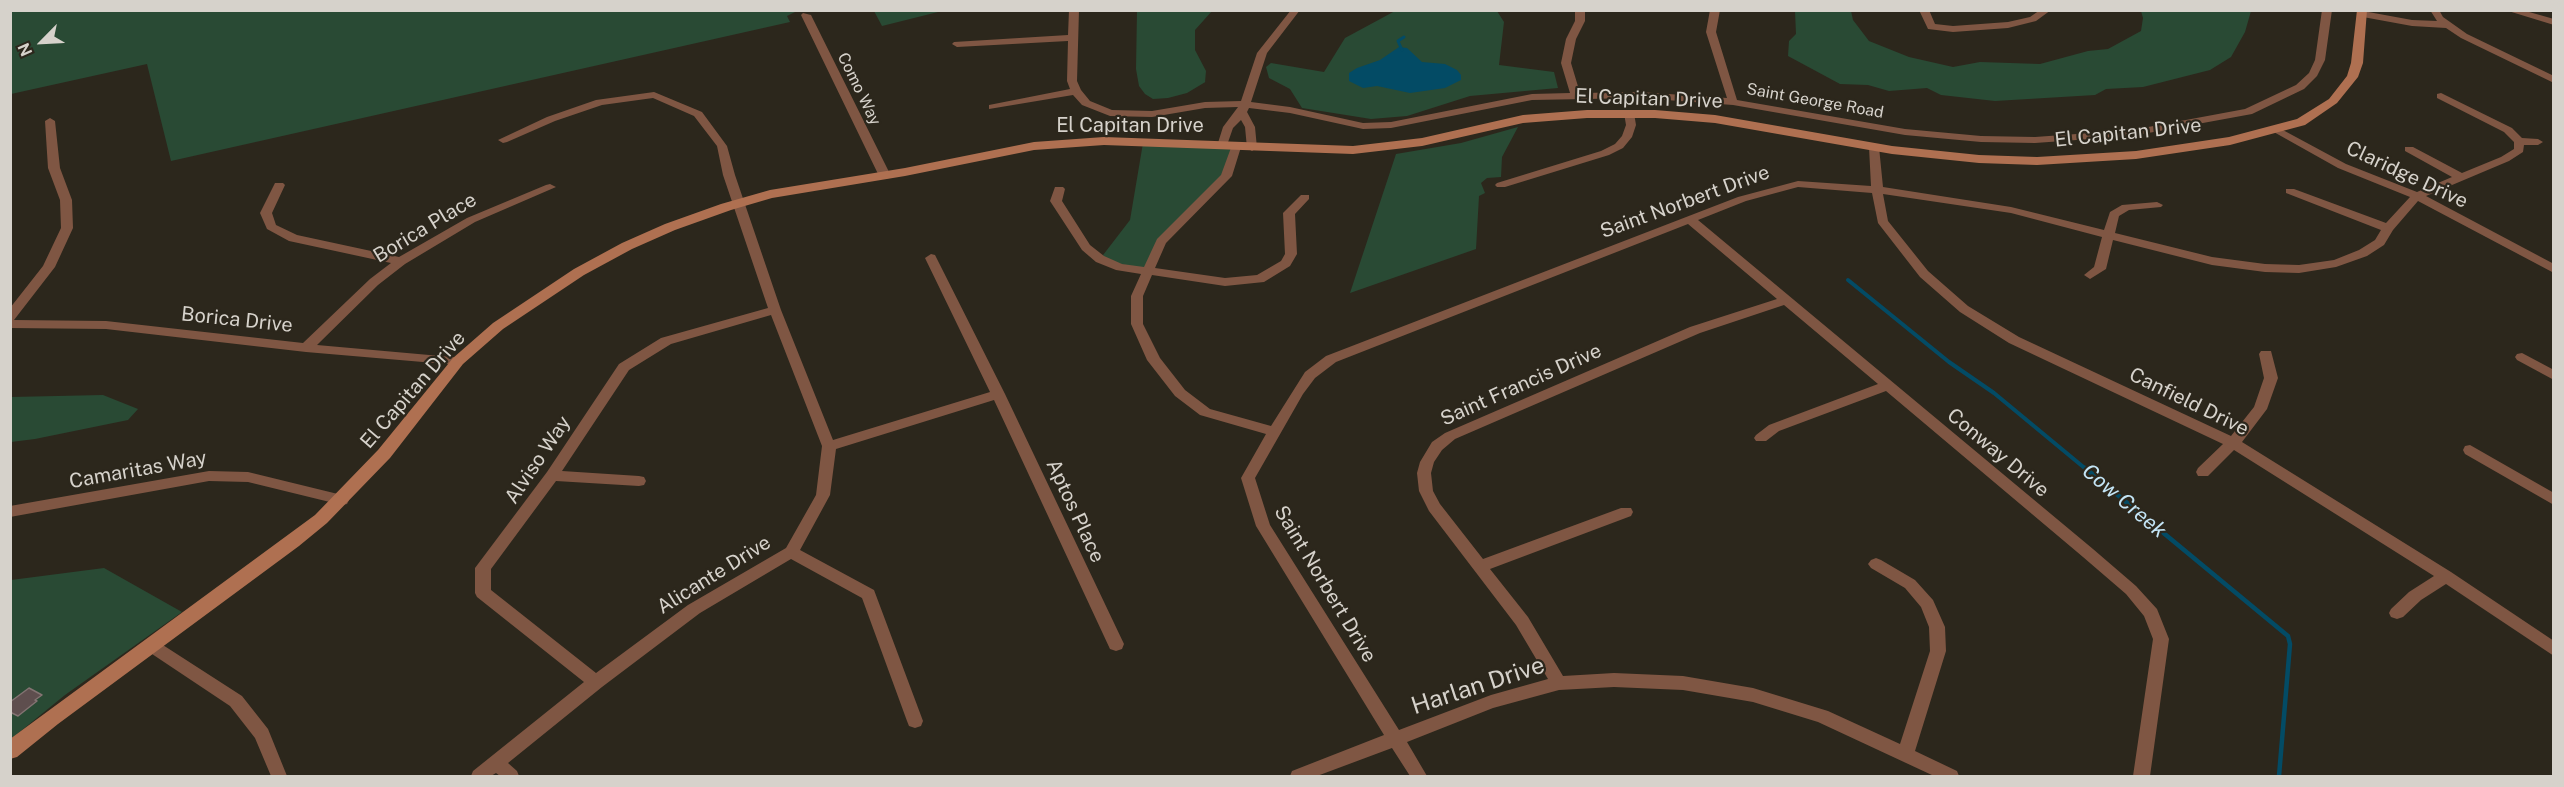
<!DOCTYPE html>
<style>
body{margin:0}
#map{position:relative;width:2564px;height:787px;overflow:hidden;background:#2c271c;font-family:"Public Sans",sans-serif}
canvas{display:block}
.frame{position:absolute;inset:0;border:12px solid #d6d2cb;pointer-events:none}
.north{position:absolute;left:12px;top:12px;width:60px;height:60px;-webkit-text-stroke:4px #2c271c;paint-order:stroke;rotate:246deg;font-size:16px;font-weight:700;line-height:24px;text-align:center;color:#d6d2cb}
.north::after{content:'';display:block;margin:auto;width:21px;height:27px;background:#d6d2cb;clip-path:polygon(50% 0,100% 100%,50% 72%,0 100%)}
</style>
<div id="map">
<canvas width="2564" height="787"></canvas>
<div class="frame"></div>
<div class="north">N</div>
</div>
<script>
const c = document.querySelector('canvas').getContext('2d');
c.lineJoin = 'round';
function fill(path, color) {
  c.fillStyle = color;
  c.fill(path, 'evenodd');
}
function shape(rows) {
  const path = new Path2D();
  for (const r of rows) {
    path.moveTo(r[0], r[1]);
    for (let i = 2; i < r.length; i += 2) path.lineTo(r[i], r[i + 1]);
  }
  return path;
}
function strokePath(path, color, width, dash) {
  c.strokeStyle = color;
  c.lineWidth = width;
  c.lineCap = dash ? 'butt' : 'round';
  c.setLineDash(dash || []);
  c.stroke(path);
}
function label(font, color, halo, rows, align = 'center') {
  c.font = font + ' "Public Sans",sans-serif';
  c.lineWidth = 4.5;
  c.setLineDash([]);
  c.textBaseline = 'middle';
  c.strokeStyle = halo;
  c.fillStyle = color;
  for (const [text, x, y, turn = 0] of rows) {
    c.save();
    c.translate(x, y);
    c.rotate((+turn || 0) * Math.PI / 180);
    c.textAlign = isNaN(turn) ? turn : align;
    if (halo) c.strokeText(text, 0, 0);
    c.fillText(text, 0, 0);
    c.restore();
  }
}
const green = shape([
 [10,11,11,10,797,11,787,16,790,22,171,161,147,64,11,94],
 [874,11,942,11,882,26],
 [1137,11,1212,11,1195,30,1195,50,1206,71,1205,82,1207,81,1187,93,1168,98,1153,99,1145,94,1139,86,1136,69],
 [1395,11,1497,11,1504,22,1499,65,1554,72,1558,88,1470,96,1407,116,1371,119,1302,108,1290,89,1269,78,1266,67,1271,63,1324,72,1345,38],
 [1795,11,1851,11,1853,20,1869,41,1909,57,1953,67,1980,62,2040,64,2088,51,2108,49,2141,31,2143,18,2141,11,2251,11,2245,32,2231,57,2210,70,2143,87,2106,89,2095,95,1995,101,1941,95,1927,88,1889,91,1868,85,1840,84,1788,56,1789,41,1796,34],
 [1518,127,1502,157,1501,177,1487,178,1481,183,1485,193,1479,196,1476,249,1350,293,1396,154,1461,143],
 [1143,143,1236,147,1226,176,1161,242,1146,270,1100,259,1130,220],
 [103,395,138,409,128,420,35,439,11,442,11,397],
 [104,568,182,612,65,695,11,739,11,580]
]);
const water = shape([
 [1399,47,1407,48,1422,62,1445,64,1457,70,1461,75,1461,80,1445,88,1410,93,1377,86,1363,88,1349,81,1349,73,1357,68,1380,60]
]);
const streamFar2 = shape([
 [1402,50,1398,41,1404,37]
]);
const streamFar1 = shape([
 [1848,280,1949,362,1994,393,2087,470]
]);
const stream = shape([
 [2085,468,2288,636,2290,644,2279,776]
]);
const building = shape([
 [29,688,42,695,35,700,37,701,18,716,10,712,10,702,29,688]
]);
const street = shape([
 [1069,10,1079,10,1077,81,1081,90,1090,101,1112,110,1152,111,1205,102,1241,101,1257,53,1291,10,1300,10,1267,53,1251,102,1290,107,1363,123,1391,122,1532,94,1570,93,1561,63,1566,39,1575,21,1575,10,1585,10,1585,21,1576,39,1571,63,1580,93,1639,92,1727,98,1706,32,1710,10,1720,10,1716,32,1737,100,1905,129,1981,136,2035,137,2132,130,2245,109,2296,85,2309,73,2315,60,2322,10,2332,10,2325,60,2317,76,2304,89,2252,114,2132,136,2035,143,1981,142,1905,135,1733,105,1639,98,1532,100,1391,128,1363,129,1290,113,1249,108,1247,112,1255,127,1257,148,1252,151,1247,148,1245,127,1241,120,1233,128,1226,148,1218,148,1217,146,1223,127,1238,107,1205,108,1152,117,1110,116,1082,105,1073,95,989,109,989,105,1070,89,1067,81,1068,41,957,47,952,44,954,42,1068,35,1069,10],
 [1919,10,1929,10,1935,24,1953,26,2008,22,2030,17,2040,10,2051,10,2036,21,2008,28,1953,32,1928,29,1919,10],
 [2430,10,2439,10,2443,17,2467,34,2554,76,2554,83,2461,38,2446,28,2412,26,2363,17,2358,14,2363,11,2412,20,2437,21,2430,10],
 [2505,10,2522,10,2554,19,2554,25,2505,10],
 [803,13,811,15,891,176,889,178,885,179,879,176,801,15,803,13],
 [654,92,702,112,727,146,735,175,781,310,833,440,990,392,925,258,931,254,935,255,1005,394,1124,644,1122,649,1116,651,1110,649,994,400,836,449,830,495,800,550,874,590,923,721,921,726,915,728,909,726,907,721,862,598,791,559,700,613,602,687,508,763,517,771,519,776,500,776,496,773,491,776,471,776,473,771,584,682,477,597,475,593,475,568,547,472,619,364,661,338,768,308,723,175,717,146,694,116,653,98,602,105,555,121,507,142,503,143,498,140,547,117,596,100,654,92],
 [771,315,822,446,816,495,786,548,688,605,596,673,491,590,491,569,556,481,639,486,644,485,646,481,644,477,639,476,562,471,629,370,671,344,771,315],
 [2441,93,2512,128,2522,138,2538,139,2543,142,2538,145,2524,145,2523,152,2509,161,2426,196,2554,264,2554,273,2418,201,2393,230,2384,245,2367,256,2336,267,2299,273,2265,272,2212,265,2113,240,2106,269,2090,279,2084,275,2094,267,2102,237,2011,213,1883,194,1888,221,1928,271,1968,306,2019,337,2231,436,2254,407,2264,378,2259,354,2261,351,2271,351,2278,378,2267,409,2242,442,2451,572,2554,641,2554,656,2446,584,2421,600,2403,617,2397,619,2391,617,2389,613,2391,609,2409,592,2434,576,2234,450,2208,476,2198,476,2196,472,2198,468,2223,444,2009,343,1960,312,1920,277,1878,223,1872,193,1798,187,1746,201,1698,220,2093,549,2136,586,2157,609,2169,639,2150,776,2133,776,2153,639,2144,616,2126,594,2083,557,1886,391,1779,431,1766,441,1756,441,1754,438,1756,435,1769,425,1878,384,1784,305,1700,333,1455,439,1442,450,1434,462,1431,473,1433,491,1440,504,1483,559,1621,508,1631,508,1633,512,1631,516,1490,569,1528,617,1563,676,1614,673,1683,676,1753,688,1828,711,1900,744,1930,651,1929,627,1921,607,1905,588,1871,568,1868,564,1871,560,1876,558,1881,560,1915,580,1933,600,1945,627,1946,651,1915,751,1957,771,1959,776,1934,776,1818,722,1753,702,1683,690,1614,687,1559,690,1493,708,1407,742,1427,776,1410,776,1392,748,1317,776,1290,776,1292,771,1384,735,1256,526,1241,478,1266,434,1200,415,1175,396,1147,360,1131,324,1131,296,1141,274,1116,270,1096,262,1082,250,1050,201,1055,187,1063,187,1065,189,1062,201,1090,245,1104,256,1122,264,1144,267,1157,239,1221,175,1232,145,1240,145,1241,147,1232,176,1166,243,1155,268,1225,278,1257,275,1281,261,1285,254,1283,213,1301,195,1309,195,1309,199,1295,214,1297,254,1290,266,1264,282,1225,286,1152,275,1143,296,1143,324,1160,358,1185,390,1210,409,1271,426,1305,372,1326,356,1738,197,1798,181,1871,186,1869,147,1874,144,1879,147,1883,187,2011,207,2104,230,2110,212,2122,205,2157,202,2163,205,2161,207,2129,210,2119,216,2115,233,2212,257,2265,264,2299,265,2334,260,2359,250,2375,240,2381,230,2286,193,2286,189,2294,189,2386,223,2410,197,2338,168,2272,131,2277,128,2281,129,2346,164,2417,192,2452,177,2405,151,2405,147,2413,147,2462,173,2501,157,2514,149,2514,142,2504,132,2437,98,2437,94,2441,93],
 [1688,224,1777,299,1690,327,1445,433,1432,442,1420,462,1417,473,1419,491,1429,511,1516,625,1548,679,1491,695,1399,730,1270,525,1255,478,1303,394,1315,378,1336,362,1688,224],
 [1629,110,1634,113,1636,125,1632,137,1623,148,1609,155,1505,187,1497,187,1495,185,1497,183,1601,151,1615,144,1622,136,1626,125,1624,113,1629,110],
 [50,118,55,121,60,168,72,200,73,228,55,267,14,320,106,321,303,343,370,279,391,263,289,241,267,229,260,213,275,183,283,183,285,185,272,213,276,225,297,235,399,257,467,218,546,185,550,184,556,187,475,222,405,264,378,285,317,345,463,358,465,361,458,365,306,352,106,329,10,328,10,308,43,266,61,228,60,200,48,168,45,121,50,118],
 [2522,353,2554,370,2554,380,2517,360,2515,357,2517,354,2522,353],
 [2470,445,2554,493,2554,505,2465,454,2463,450,2465,446,2470,445],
 [209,471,248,472,342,495,347,496,349,500,347,504,342,505,248,482,209,481,10,517,10,506,209,471],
 [152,638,242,696,268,729,287,776,271,776,255,738,230,706,146,650,144,645,146,640,152,638]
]);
const secondary = shape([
 [2357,10,2367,10,2363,63,2358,77,2337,103,2305,125,2230,145,2136,159,2037,165,1979,163,1892,154,1715,123,1655,118,1587,118,1523,123,1422,146,1353,154,1104,145,1034,150,905,176,772,198,731,210,675,230,632,249,584,275,503,329,463,364,390,458,327,523,299,546,58,724,17,757,10,759,10,739,315,515,378,450,453,358,493,323,574,269,622,243,665,224,721,204,770,190,905,168,1034,142,1104,137,1353,146,1422,138,1523,115,1587,110,1655,110,1715,115,1892,146,1979,155,2037,157,2136,151,2229,137,2297,119,2329,99,2347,76,2351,63,2357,10]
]);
const farStreetnames = [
 ["Como Way",859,89,64],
 ["Saint George Road",1815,101,10]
];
const streetNames = [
 ["El Capitan Drive",1649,99,2],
 ["El Capitan Drive",1130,126],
 ["El Capitan Drive",2128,133,-6],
 ["Claridge Drive",2407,175,25],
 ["Saint Norbert Drive",1685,202,-20],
 ["Borica Place",425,228,-31],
 ["Borica Drive",237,320,6],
 ["Saint Francis Drive",1521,385,-24],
 ["El Capitan Drive",413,390,-49],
 ["Canfield Drive",2189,402,26],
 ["Conway Drive",1998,453,40],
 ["Alviso Way",538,460,-56],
 ["Camaritas Way",138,470,-10],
 ["Aptos Place",1075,511,65],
 ["Alicante Drive",714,575,-32],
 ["Saint Norbert Drive",1325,584,59]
];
const waterNames = [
 ["Cow Creek",2124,501,40]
];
const nearStreetnames = [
 ["Harlan Drive",1478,686,-18]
];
fill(green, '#294a34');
fill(water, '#034b65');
strokePath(streamFar2, '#034b65', 3);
strokePath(streamFar1, '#034b65', 4);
strokePath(stream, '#034b65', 4.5);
fill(building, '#5e4e4e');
strokePath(building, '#837372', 1.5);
fill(street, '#7f5643');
fill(secondary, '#af7051');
label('16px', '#d6d2cb', '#2c271c', farStreetnames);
label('20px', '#d6d2cb', '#2c271c', streetNames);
label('italic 21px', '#c4e5f6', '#2c271c', waterNames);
label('24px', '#d6d2cb', '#2c271c', nearStreetnames);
</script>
